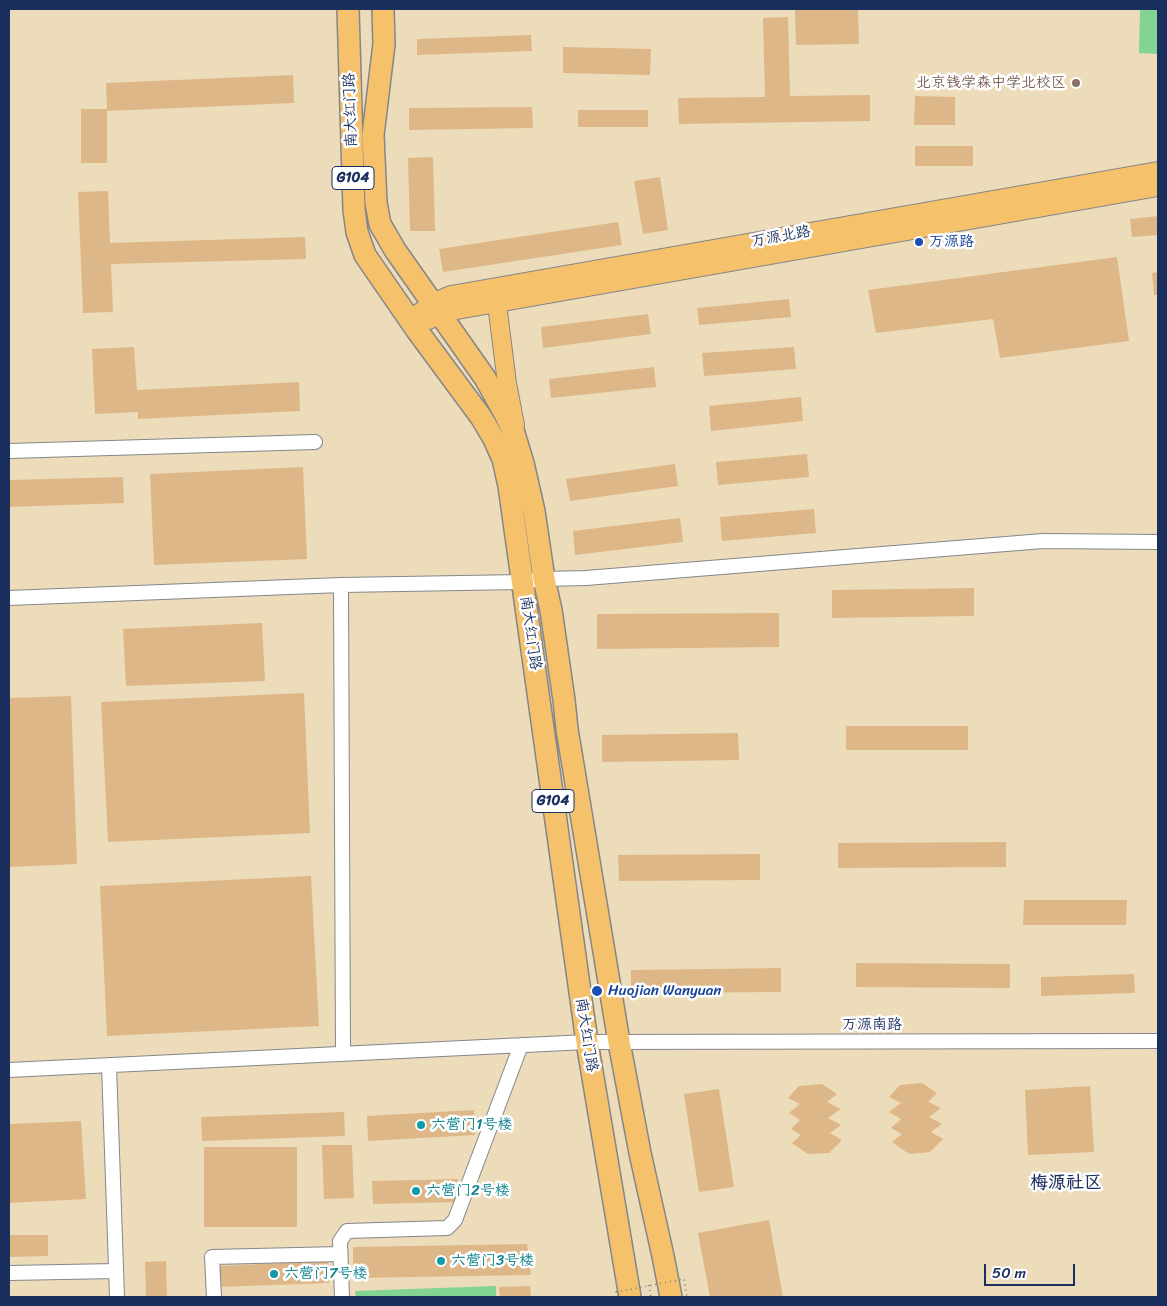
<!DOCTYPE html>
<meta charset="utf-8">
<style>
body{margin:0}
#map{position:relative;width:1167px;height:1306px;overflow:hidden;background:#eddcb9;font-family:Sriracha,sans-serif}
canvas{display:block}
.frame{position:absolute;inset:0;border:10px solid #1b2f5e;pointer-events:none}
.scale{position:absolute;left:984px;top:1264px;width:91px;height:22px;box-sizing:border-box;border:2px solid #1b2f5e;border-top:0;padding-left:6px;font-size:15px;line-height:18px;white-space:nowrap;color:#1b2f5e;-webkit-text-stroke:4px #fff;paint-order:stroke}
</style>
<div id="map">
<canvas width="1167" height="1306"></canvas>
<div class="frame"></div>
<div class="scale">50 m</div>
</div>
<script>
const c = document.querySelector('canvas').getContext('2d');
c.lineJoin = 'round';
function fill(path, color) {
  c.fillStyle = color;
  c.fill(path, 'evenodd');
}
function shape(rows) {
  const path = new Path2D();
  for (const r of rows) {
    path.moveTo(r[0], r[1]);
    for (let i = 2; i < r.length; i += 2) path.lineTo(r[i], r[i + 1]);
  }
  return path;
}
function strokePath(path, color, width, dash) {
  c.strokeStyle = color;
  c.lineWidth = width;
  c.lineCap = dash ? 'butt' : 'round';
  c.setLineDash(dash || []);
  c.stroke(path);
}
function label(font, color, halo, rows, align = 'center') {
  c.font = font + ' Sriracha,"LXGW WenKai TC",sans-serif';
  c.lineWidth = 5;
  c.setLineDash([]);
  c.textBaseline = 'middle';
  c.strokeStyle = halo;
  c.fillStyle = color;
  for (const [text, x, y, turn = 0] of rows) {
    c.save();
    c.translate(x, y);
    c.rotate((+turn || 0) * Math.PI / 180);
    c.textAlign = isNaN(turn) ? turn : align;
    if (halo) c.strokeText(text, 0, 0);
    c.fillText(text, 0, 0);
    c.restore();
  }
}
const green = shape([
 [1140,9,1158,9,1158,54,1139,53],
 [496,1286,496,1297,356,1297,355,1291]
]);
const building = shape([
 [795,10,858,10,859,44,796,45],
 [788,17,790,96,870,95,870,121,679,124,678,98,765,97,763,18],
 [531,35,532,51,417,55,417,39],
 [563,47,651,49,650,75,563,73],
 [293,75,294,103,107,111,107,163,81,163,81,109,107,109,106,83],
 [915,96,955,97,955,125,914,125],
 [532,107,533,128,409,130,409,108],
 [578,110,648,110,648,127,578,127],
 [915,146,973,146,973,166,915,166],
 [433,157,435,231,410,231,408,158],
 [660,177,668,230,643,234,634,181],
 [108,191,110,243,305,237,306,259,111,264,113,312,83,313,78,192],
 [1158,216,1158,235,1132,237,1130,219],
 [618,222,622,245,443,272,439,249],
 [1117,257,1129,341,1000,358,993,319,876,333,868,290],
 [1158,272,1158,295,1154,295,1152,273],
 [789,299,791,317,699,325,697,308],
 [648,314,651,334,543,348,541,327],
 [134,347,137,390,299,382,300,411,138,419,138,412,95,414,92,349],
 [794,347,796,369,704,376,702,353],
 [654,367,656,387,551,398,549,379],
 [801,397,803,421,711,431,709,406],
 [807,454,809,477,718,485,716,462],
 [675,464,678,486,570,501,566,479],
 [303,467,307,559,154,565,150,474],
 [123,477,124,503,9,507,9,480],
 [814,509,816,533,722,541,720,517],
 [680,518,683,542,575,555,573,531],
 [974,588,974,616,832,618,832,590],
 [779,613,779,647,597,649,597,614],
 [262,623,265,681,126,686,123,629],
 [304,693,310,833,108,842,101,702],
 [71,696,77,864,9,867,9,698],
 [846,726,968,726,968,750,846,750],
 [738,733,739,760,602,762,602,735],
 [1006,842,1006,867,838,868,838,843],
 [760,854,760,880,619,881,618,855],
 [311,876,319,1026,107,1036,100,886],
 [1024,900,1127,900,1126,925,1023,925],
 [856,963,1010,964,1010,988,856,987],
 [781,968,781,992,631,993,631,970],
 [1134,974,1135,993,1041,996,1041,977],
 [922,1083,937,1093,928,1102,941,1108,929,1117,942,1124,931,1132,943,1139,930,1152,909,1154,892,1142,902,1134,891,1128,901,1119,889,1112,901,1103,889,1097,900,1085],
 [822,1084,837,1094,827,1102,841,1109,828,1118,841,1125,830,1133,842,1140,829,1153,808,1154,792,1143,801,1135,791,1129,800,1120,789,1113,800,1104,788,1098,799,1086],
 [1090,1086,1094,1152,1028,1155,1025,1090],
 [719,1089,734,1187,699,1192,684,1094],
 [474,1110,475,1135,368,1141,367,1116],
 [344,1112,345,1136,202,1141,201,1117],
 [81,1121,86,1199,9,1203,9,1124],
 [322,1145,352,1145,354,1198,324,1199],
 [204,1147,297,1147,297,1227,204,1227],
 [458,1179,459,1202,373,1204,372,1181],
 [769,1220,783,1297,710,1297,698,1233],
 [9,1235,48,1235,48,1256,9,1257],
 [527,1244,531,1275,353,1278,353,1247],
 [166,1261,167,1297,146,1297,145,1262],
 [328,1261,329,1283,219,1287,219,1266],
 [530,1286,531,1297,500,1297,499,1287]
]);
const path = shape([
 [649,1285,651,1297]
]);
const minor = shape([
 [9,451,315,442],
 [341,585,522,582,544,579,586,578,1043,541,1158,542],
 [9,598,341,585,343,1054],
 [109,1065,117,1297],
 [9,1070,587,1042,1158,1041],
 [9,1273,116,1271],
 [214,1297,212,1257,340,1254],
 [342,1297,340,1241,347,1231,447,1228,455,1220,521,1045]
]);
const major = shape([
 [497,304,507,383,515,425],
 [409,320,433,303,451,295,1158,171],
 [429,320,440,313,1158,187]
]);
const highway = shape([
 [348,9,354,210,357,232,365,255,416,329,481,417,494,439,503,459,509,486,587,1042,630,1297],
 [383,9,384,44,373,135,376,203,380,224,395,250,485,378,505,414,513,430,523,463,534,511,544,579,551,610,564,700,567,729,619,1042,640,1153,663,1256,671,1297]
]);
const pathBridge = shape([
 [617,1297,616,1292,684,1279,687,1297]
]);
const markers = [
 [1076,83,5,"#8d6e63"],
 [919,242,5,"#1a4fb4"],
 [597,991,6,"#1a4fb4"],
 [421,1125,5,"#0f9aa8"],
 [416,1191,5,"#0f9aa8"],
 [441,1261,5,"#0f9aa8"],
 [274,1274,5,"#0f9aa8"]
];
const shields = [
 [353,178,42],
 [553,801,42]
];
const shieldNames = [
 ["G104",353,178],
 ["G104",553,801]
];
const educationNames = [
 ["北京钱学森中学北校区",1066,83]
];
const streetNames = [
 ["南大红门路",351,110,-92],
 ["万源北路",781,237,-10],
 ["南大红门路",530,633,82],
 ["万源南路",872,1025],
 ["南大红门路",586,1035,81]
];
const transitNames = [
 ["万源路",929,242],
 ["Huojian Wanyuan",608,991]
];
const cultureNames = [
 ["六营门1号楼",431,1125],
 ["六营门2号楼",426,1191],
 ["六营门3号楼",451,1261],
 ["六营门7号楼",284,1274]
];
const quarterNames = [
 ["梅源社区",1066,1183]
];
fill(green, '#82d394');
fill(building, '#deb788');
strokePath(minor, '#84868c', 16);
strokePath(major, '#84868c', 20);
strokePath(highway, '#84868c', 24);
strokePath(path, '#84868c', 2, [1, 4]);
strokePath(minor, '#fff', 14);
strokePath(major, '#f5c16b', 18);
strokePath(highway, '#f5c16b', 21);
strokePath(pathBridge, '#84868c', 2, [1, 4]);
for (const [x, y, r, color] of markers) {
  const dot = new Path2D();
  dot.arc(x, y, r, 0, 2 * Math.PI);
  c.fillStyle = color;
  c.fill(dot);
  strokePath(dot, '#fff', 2);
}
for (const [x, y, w] of shields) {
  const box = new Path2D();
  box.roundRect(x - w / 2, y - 11.5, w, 23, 4);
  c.fillStyle = '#fff';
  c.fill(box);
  strokePath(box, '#1b2f5e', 1);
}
label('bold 14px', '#1b2f5e', null, shieldNames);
label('15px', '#785e54', '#fff', educationNames, 'right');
label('15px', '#1b2f5e', '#fff', streetNames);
label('15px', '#164399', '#fff', transitNames, 'left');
label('15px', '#0d838f', '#fff', cultureNames, 'left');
label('bold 18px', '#1b2f5e', '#fff', quarterNames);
</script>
